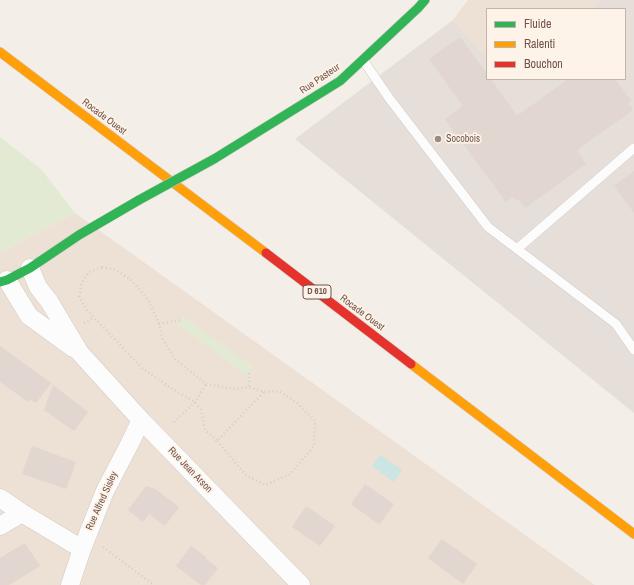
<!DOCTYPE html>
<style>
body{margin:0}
#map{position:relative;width:634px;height:585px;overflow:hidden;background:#f4eee8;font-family:"Archivo Narrow",sans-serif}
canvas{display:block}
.legend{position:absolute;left:486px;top:8px;width:140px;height:72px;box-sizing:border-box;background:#fef3e8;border:1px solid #c5b3a9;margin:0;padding:5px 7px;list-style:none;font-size:12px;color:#70544b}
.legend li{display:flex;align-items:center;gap:8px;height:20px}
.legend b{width:20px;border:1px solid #c5b3a9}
</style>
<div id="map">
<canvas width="634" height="585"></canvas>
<ul class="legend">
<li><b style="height:5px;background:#30b455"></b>Fluide</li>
<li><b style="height:5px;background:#ff9f0a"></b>Ralenti</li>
<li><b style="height:5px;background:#e5322d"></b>Bouchon</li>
</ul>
</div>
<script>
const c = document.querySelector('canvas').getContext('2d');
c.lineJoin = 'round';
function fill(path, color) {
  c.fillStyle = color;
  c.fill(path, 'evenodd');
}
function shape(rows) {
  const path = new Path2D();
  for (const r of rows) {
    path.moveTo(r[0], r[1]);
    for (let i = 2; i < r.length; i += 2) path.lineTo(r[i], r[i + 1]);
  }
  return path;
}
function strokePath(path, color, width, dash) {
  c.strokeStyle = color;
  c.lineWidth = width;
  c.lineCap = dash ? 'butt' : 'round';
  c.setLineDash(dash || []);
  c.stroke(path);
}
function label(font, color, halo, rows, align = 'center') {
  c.font = font + ' "Archivo Narrow",sans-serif';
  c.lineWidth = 3.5;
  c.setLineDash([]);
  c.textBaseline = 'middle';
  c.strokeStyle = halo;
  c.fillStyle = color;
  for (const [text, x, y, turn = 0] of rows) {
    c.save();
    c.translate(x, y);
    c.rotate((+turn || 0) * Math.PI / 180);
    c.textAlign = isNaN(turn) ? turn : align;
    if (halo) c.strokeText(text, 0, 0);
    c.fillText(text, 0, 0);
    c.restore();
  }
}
const residential = shape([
 [468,0,602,0,590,9,487,9,487,59,453,20],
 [75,213,595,585,0,585,0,252]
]);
const industrial = shape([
 [602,0,634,0,634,413,295,139,453,20,487,59,487,79,625,79,625,9,590,9]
]);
const green = shape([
 [0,137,41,169,75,213,0,252],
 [182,316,253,366,247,376,177,324]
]);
const water = shape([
 [380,455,402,470,394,482,372,466]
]);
const building = shape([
 [460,37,487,74,487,79,491,79,517,116,568,79,615,79,631,101,628,103,633,110,577,150,586,164,571,175,525,208,518,199,516,200,513,197,506,202,445,119,463,106,429,59],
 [634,171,634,213,614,186],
 [0,346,51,383,36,403,30,399,28,402,0,382],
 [53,385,88,412,74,431,44,410],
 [32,446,76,462,66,489,22,474],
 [365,484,394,504,380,524,378,523,377,523,351,504],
 [146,486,155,489,179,507,165,526,149,514,143,522,128,510],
 [306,506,335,526,320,546,292,527],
 [442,539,477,564,463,584,428,558],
 [25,543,40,566,9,585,0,585,0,558],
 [191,546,206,557,205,558,218,568,205,585,201,585,176,566]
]);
const path = shape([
 [102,267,116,270,131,280,149,301,159,324,163,340,175,359,206,384,235,389,249,387,264,392,217,441,205,430,201,410,195,402,171,388,142,368,86,309,79,296,82,282,89,272,102,267],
 [84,323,93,318],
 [159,324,181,320],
 [249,373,249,387],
 [174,422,195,402,206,384],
 [217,441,246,475,265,485,290,474,314,446,315,421,297,403,279,391,264,392],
 [103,547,154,585]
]);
const lane = shape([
 [363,60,389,98,488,227,616,324,634,350],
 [517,249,634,148]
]);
const street = shape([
 [30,268,38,287,49,301,80,353,141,420,301,585],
 [7,280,29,316,73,348],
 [0,498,22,513,82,549],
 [0,526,22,513],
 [70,585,82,549,105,491,129,445,141,420]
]);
const fast = shape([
 [214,159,340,81,418,8,425,0],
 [0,282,7,280,30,268,79,235,139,200]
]);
const slow = shape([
 [0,52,266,253],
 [411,364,634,534]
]);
const jam = shape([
 [266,253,411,364]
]);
const fastBridge = shape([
 [139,200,214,159]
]);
const markers = [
 [438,139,4,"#9e8a82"]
];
const shields = [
 [317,292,28]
];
const shieldNames = [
 ["D 610",317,292]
];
const streetNames = [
 ["Rue Pasteur",320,79,-34],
 ["Rocade Ouest",104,117,37],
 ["Rocade Ouest",362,313,37],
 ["Rue Jean Arson",190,470,46],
 ["Rue Alfred Sisley",102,501,-66]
];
const poiNames = [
 ["Socobois",446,139]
];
fill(residential, '#ede0d5');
fill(industrial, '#e6ded9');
fill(green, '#e3ead3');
fill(water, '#cbe5e4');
fill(building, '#e1d6d0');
strokePath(lane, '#d3cbc6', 10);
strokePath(street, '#d3cbc6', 19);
strokePath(fast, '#d4cac4', 10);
strokePath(slow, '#d4cac4', 10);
strokePath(jam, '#d4cac4', 10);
strokePath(path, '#d6cdca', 2.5, [1, 3]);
strokePath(lane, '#fdfcfc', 9);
strokePath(street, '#fdfcfc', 18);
strokePath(fast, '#30b455', 9);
strokePath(slow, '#ff9f0a', 9);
strokePath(jam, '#e5322d', 9);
strokePath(fastBridge, '#d4cac4', 10, []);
strokePath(fastBridge, '#30b455', 9);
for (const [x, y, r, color] of markers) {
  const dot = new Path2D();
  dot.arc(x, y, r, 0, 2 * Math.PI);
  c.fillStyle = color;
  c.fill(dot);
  strokePath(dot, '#fef3e8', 1.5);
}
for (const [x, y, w] of shields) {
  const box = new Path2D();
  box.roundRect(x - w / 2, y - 7, w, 14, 3);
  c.fillStyle = '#fef3e8';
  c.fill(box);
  strokePath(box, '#70544b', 1);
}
label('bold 9px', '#70544b', null, shieldNames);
label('10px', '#70544b', '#fef3e8', streetNames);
label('10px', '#70544b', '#fef3e8', poiNames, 'left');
</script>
